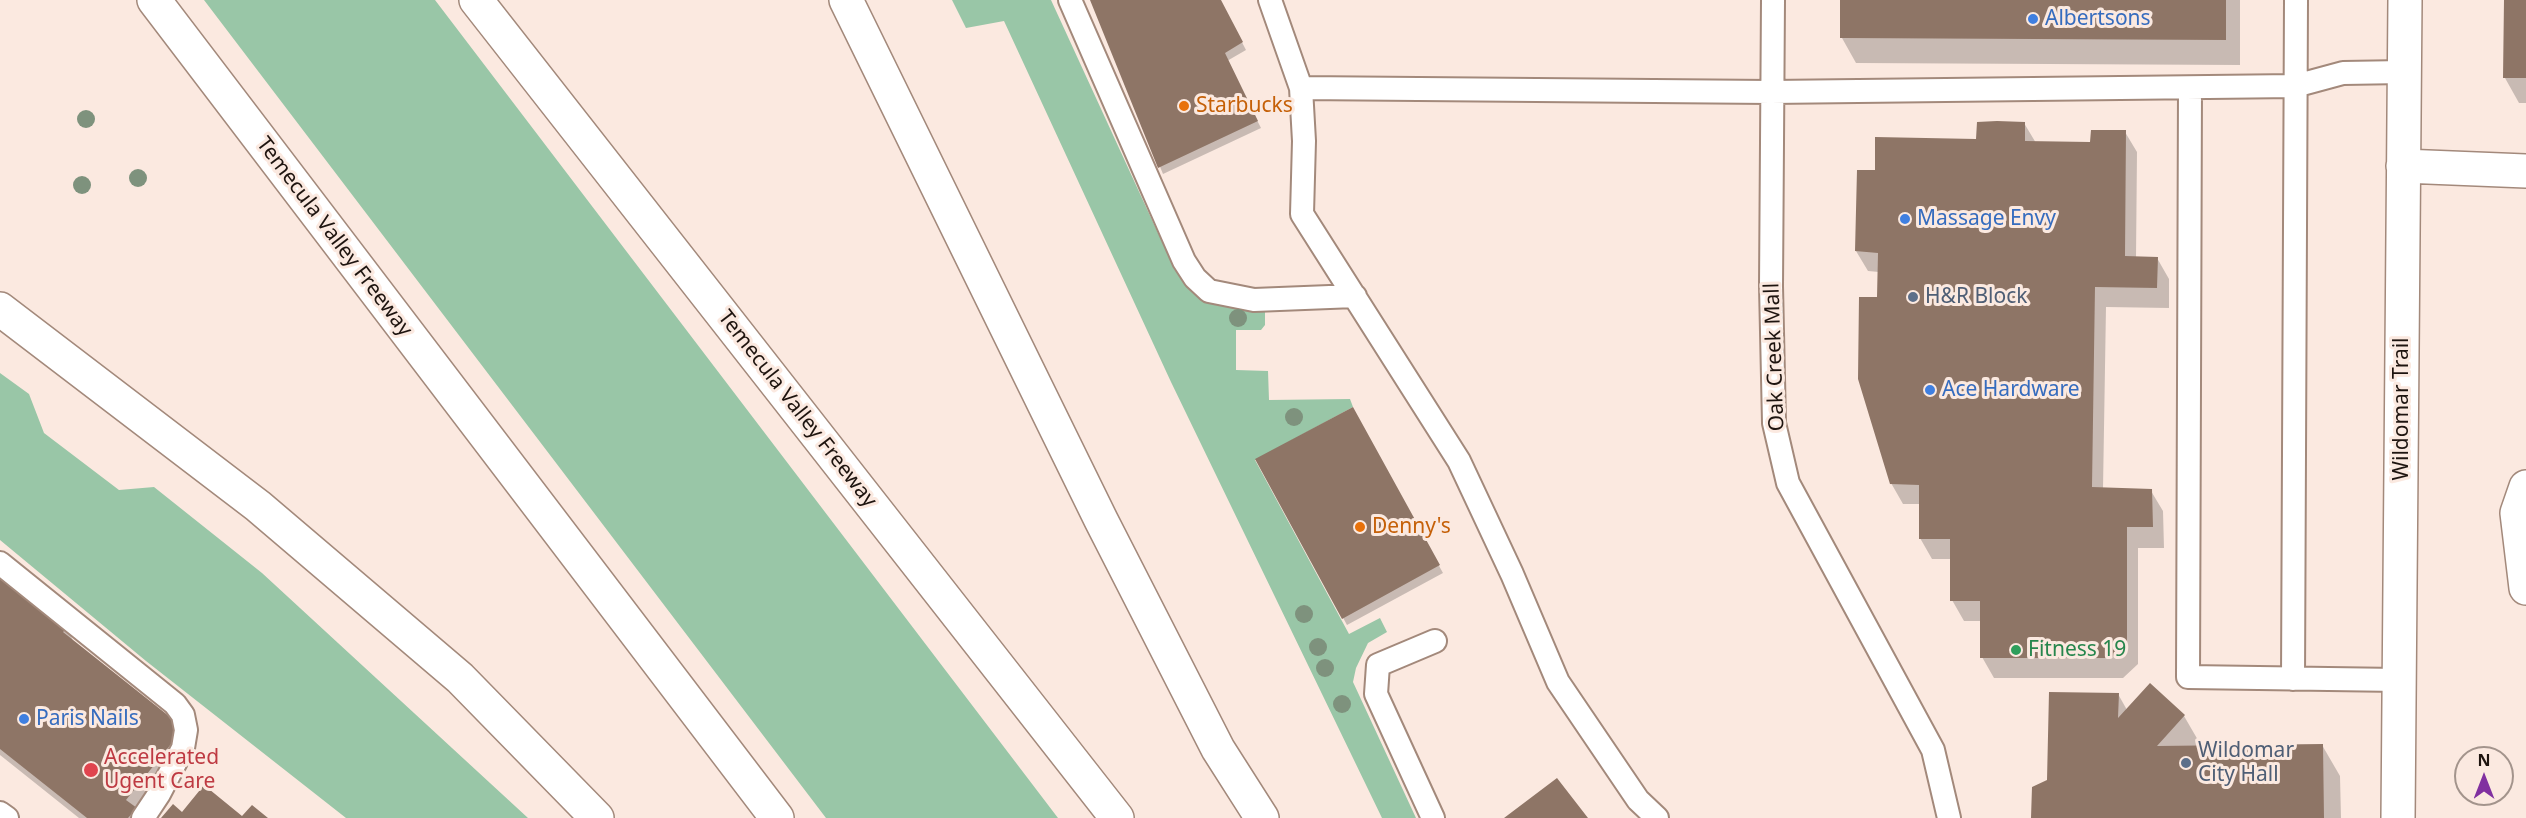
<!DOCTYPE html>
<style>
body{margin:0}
#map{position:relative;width:2526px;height:818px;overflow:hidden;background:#fbe9e0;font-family:"Noto Sans",sans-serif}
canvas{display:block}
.north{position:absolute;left:2454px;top:746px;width:60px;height:60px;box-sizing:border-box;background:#fbe9e0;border:2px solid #a3948c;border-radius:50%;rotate:0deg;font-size:16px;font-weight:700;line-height:24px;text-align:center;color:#1e140f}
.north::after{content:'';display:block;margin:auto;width:21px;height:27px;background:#8130a0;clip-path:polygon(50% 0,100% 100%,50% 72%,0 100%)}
</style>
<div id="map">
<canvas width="2526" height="818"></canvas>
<div class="north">N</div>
</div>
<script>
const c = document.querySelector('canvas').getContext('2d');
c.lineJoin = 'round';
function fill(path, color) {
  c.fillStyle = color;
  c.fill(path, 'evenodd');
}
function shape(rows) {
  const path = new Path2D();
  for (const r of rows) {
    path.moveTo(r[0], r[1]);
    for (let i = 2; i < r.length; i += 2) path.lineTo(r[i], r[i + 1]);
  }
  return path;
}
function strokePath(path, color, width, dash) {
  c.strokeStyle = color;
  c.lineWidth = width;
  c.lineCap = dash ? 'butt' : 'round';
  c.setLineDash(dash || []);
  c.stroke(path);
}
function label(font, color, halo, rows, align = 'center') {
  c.font = font + ' "Noto Sans",sans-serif';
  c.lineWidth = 6;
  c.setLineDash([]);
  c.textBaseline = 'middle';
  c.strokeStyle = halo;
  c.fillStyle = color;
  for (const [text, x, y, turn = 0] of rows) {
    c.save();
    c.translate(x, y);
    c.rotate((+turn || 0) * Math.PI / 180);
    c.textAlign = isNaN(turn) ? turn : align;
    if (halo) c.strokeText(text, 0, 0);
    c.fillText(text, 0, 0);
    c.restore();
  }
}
const green = shape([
 [204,0,435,0,1058,818,826,818],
 [952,0,1051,0,1175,270,1188,284,1260,306,1265,311,1265,325,1261,330,1236,330,1236,370,1268,371,1269,400,1350,399,1353,407,1255,460,1349,634,1380,618,1387,632,1368,643,1356,668,1353,682,1416,818,1382,818,1171,382,1004,21,966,28],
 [0,373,29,394,44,433,119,490,154,487,262,573,528,818,346,818,146,661,0,540]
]);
const shadow = shape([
 [1091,0,1220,0,1246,50,1227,61,1261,128,1163,174],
 [1842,0,2240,0,2240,65,1856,63,1842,38],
 [2505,0,2526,0,2526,103,2519,103,2505,78],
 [2024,123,2036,143,2092,143,2125,132,2137,152,2136,258,2157,258,2169,279,2169,308,2106,307,2103,489,2151,491,2163,511,2164,548,2138,548,2138,664,2123,678,1994,678,1982,657,1982,621,1964,621,1952,600,1951,559,1932,559,1920,538,1920,504,1903,504,1891,483,1879,272,1868,271,1856,251,1876,172,1978,141],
 [1352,409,1443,573,1347,625,1257,460],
 [0,583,67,627,74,643,183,729,141,818,79,818,0,755],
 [2150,685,2184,716,2202,747,2322,745,2340,776,2341,818,2032,818,2049,781,2118,694,2127,710]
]);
const building = shape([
 [1090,0,1221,0,1243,42,1225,53,1258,121,1158,168],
 [1840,0,2226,0,2226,40,1840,38],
 [2504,0,2526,0,2526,78,2503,78],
 [1997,121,2025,122,2025,141,2090,142,2091,130,2126,130,2125,256,2158,257,2157,288,2095,287,2092,487,2152,489,2153,527,2127,527,2127,643,2111,658,1980,658,1980,601,1950,601,1950,539,1919,539,1919,485,1890,484,1858,379,1859,297,1877,297,1878,253,1855,251,1857,170,1875,170,1875,137,1976,139,1977,122],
 [1353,407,1440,565,1342,619,1255,459],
 [4,575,69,626,63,632,184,728,126,800,137,808,128,818,87,818,0,749,0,580],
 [2150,683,2185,715,2157,746,2323,744,2324,818,2031,818,2032,787,2047,780,2049,692,2119,693,2118,718],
 [1557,778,1588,818,1504,818],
 [204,785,242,816,252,805,268,818,161,818,173,804,182,812]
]);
const service = shape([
 [1070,0,1184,261,1195,278,1209,291,1254,300,1355,296],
 [1270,0,1301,88,1304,141,1302,214,1459,461,1512,574,1558,682,1638,800,1657,818],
 [1773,0,1771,286,1774,423,1788,483,1933,750,1949,818],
 [1301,88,1771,92,2295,86,2343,73,2404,72],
 [2190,88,2188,677,2399,680],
 [0,563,175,704,183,715,186,730,183,748,159,794,143,818],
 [2293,679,2296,0],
 [0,813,7,818],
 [1433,818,1376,694,1378,665,1435,641]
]);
const minor = shape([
 [2403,166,2526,171],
 [2526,487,2517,513,2526,588],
 [2398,818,2405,0]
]);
const motorway = shape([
 [154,0,777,818],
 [476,0,1117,818],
 [846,0,1101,520,1218,749,1262,818],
 [0,309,258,506,460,678,597,818]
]);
const trees = [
 [86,119],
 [138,178],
 [82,185],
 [1238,318],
 [1294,417],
 [1304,614],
 [1318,647],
 [1325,668],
 [1342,704]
];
const markers = [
 [2033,19,6,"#3f7fe0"],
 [1184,106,6,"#e8710a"],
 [1905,219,6,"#3f7fe0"],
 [1913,297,6,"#5c6f8a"],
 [1930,390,6,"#3f7fe0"],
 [1360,527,6,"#e8710a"],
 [2016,650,6,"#2e9e5b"],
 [24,719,6,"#3f7fe0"],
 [2186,763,6,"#5c6f8a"],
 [91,770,8,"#e0444e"]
];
const shopNames = [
 ["Albertsons",2045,19],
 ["Massage Envy",1917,219],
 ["Ace Hardware",1942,390],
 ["Paris Nails",36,719]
];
const foodNames = [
 ["Starbucks",1196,106],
 ["Denny's",1372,527]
];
const streetNames = [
 ["Temecula Valley Freeway",334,237,53],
 ["Oak Creek Mall",1775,357,-92],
 ["Temecula Valley Freeway",797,409,52],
 ["Wildomar Trail",2402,409,-90]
];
const serviceNames = [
 ["H&R Block",1925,297],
 ["Wildomar",2198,751],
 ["City Hall",2198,775]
];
const leisureNames = [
 ["Fitness 19",2028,650]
];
const healthNames = [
 ["Accelerated",104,758],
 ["Ugent Care",104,782]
];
fill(green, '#99c6a7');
fill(shadow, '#0003');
fill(building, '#8e7566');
strokePath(service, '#a3897b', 26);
strokePath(minor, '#a3897b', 36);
strokePath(motorway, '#a3897b', 36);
strokePath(service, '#fff', 22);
strokePath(minor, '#fff', 33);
strokePath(motorway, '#fff', 33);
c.fillStyle = '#7e927d';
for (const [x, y] of trees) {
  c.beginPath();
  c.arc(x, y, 9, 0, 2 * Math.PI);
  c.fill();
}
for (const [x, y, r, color] of markers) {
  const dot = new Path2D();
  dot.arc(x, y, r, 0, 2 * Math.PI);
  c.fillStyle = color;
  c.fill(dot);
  strokePath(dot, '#fbe9e0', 2);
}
label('21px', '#366cbe', '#fbe9e0', shopNames, 'left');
label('21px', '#c56008', '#fbe9e0', foodNames, 'left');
label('21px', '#1e140f', '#fbe9e0', streetNames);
label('21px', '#4e5e75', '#fbe9e0', serviceNames, 'left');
label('21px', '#27864d', '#fbe9e0', leisureNames, 'left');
label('21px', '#be3a42', '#fbe9e0', healthNames, 'left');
</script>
